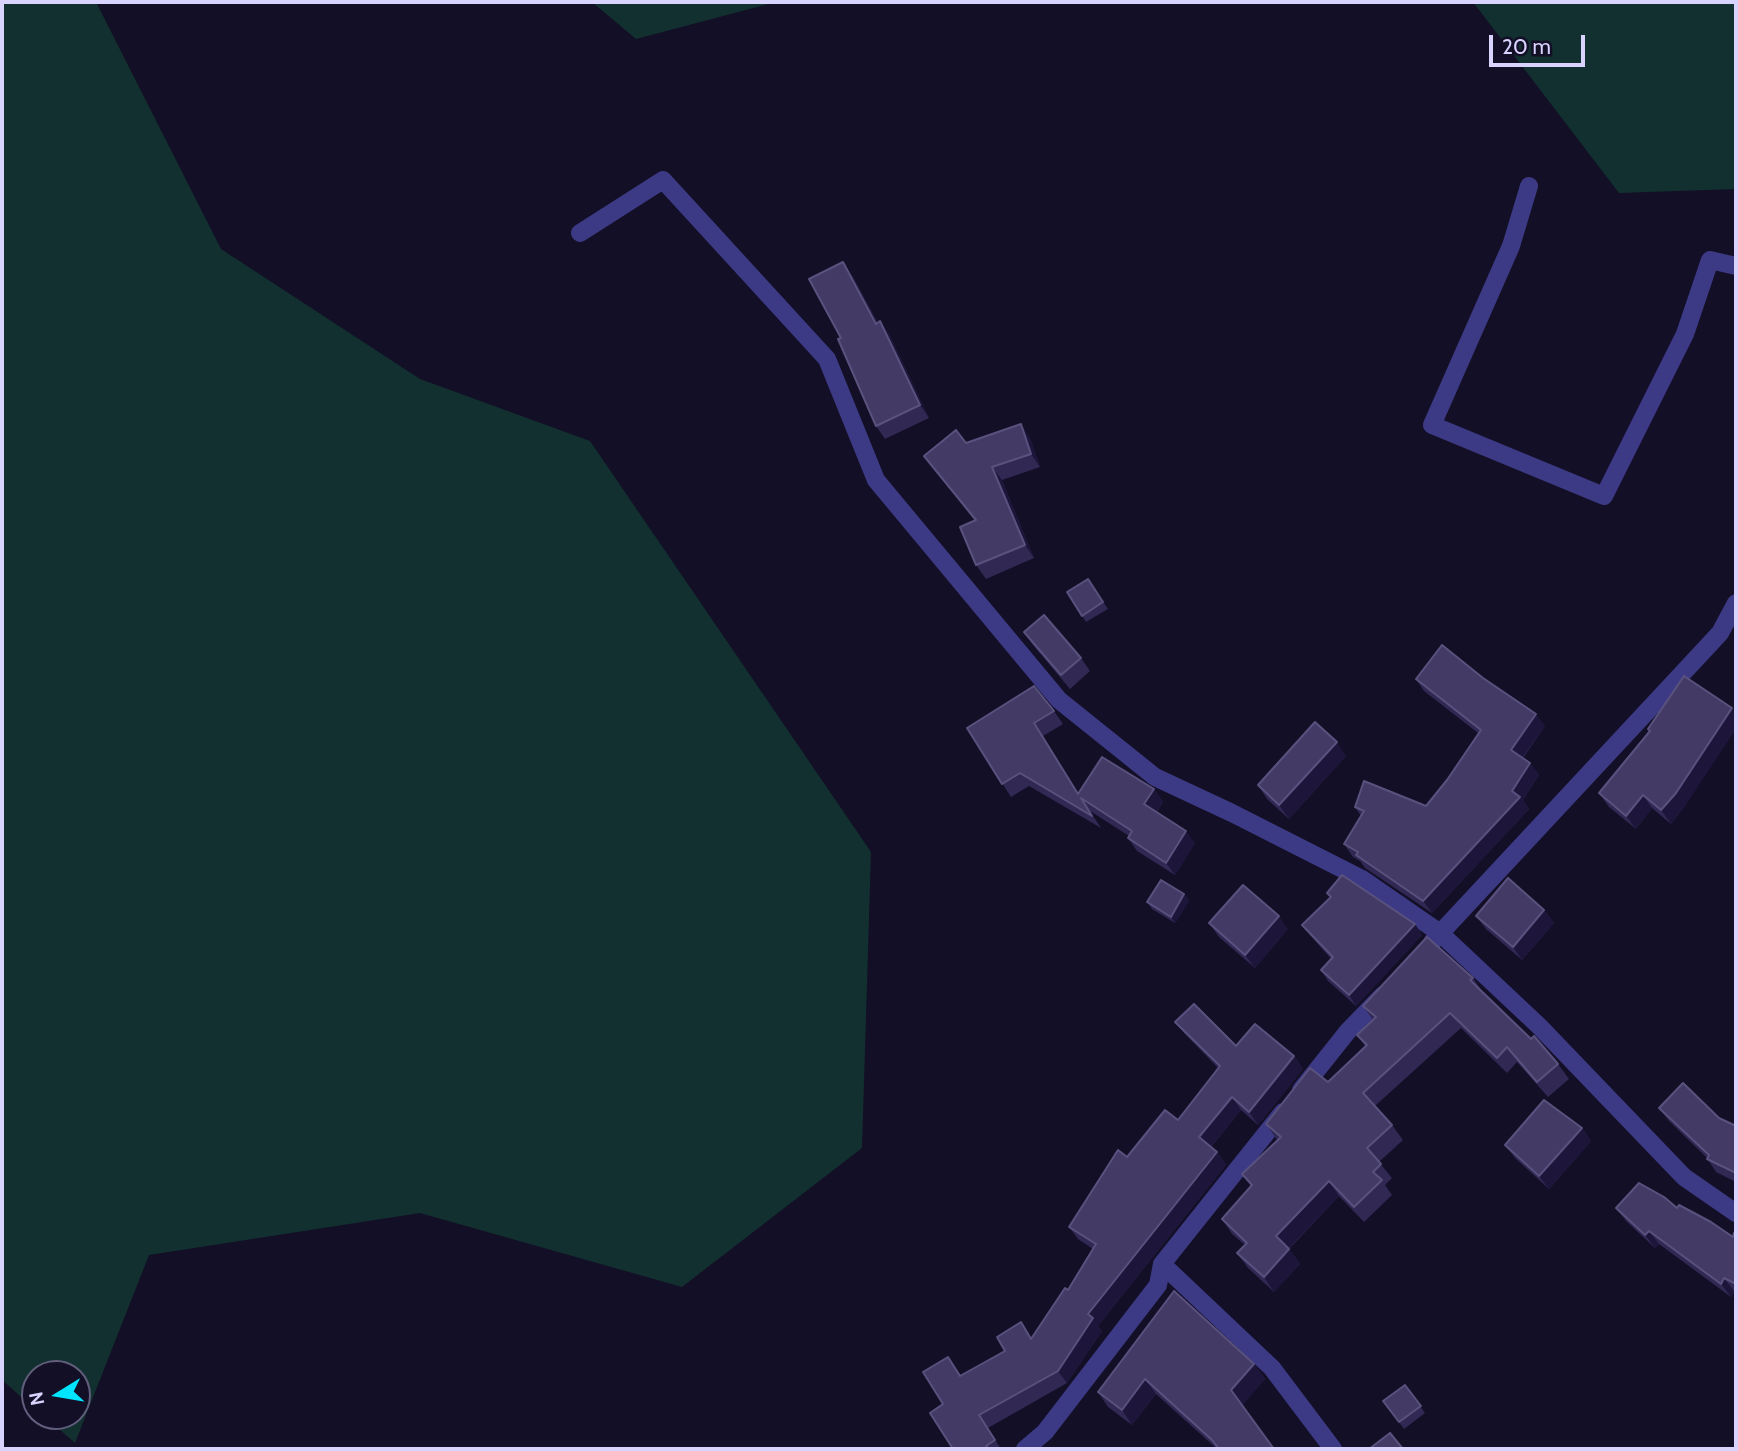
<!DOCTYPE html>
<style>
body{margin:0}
#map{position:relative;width:1738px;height:1451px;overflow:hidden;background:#130f26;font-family:Cabin,sans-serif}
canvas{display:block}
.frame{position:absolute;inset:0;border:4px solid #d9d4ff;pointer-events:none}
.north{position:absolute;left:21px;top:1360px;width:70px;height:70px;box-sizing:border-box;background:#130f26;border:2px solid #625e7d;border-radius:50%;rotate:259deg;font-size:19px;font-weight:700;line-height:28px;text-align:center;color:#d9d4ff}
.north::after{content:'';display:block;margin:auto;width:24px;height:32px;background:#00e5ff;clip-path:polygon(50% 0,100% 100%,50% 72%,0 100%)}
.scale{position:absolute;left:1489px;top:35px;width:96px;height:32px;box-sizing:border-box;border:4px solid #d9d4ff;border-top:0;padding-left:9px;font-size:21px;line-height:24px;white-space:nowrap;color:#d9d4ff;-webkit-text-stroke:5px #130f26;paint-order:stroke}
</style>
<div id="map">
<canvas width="1738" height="1451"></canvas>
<div class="frame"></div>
<div class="north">N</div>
<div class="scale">20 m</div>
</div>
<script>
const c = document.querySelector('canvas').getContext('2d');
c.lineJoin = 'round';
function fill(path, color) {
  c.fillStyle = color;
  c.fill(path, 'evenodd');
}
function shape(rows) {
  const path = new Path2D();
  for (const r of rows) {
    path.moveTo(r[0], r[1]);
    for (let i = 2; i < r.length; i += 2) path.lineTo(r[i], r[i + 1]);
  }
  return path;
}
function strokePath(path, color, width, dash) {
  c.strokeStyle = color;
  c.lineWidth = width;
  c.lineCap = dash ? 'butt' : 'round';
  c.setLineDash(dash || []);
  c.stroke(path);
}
const green = shape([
 [2,2,96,2,221,249,420,379,590,441,871,852,862,1148,682,1287,420,1213,149,1255,75,1443,44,1416,77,1416,77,1374,35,1374,35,1409,2,1380],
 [592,2,776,2,636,39],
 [1473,2,1736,2,1736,189,1619,193]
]);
const service = shape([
 [1529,186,1511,246,1432,425,1604,496,1685,334,1710,260,1736,266]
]);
const minor = shape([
 [580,233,663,180,827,359,876,480,1059,700,1155,777,1232,813,1362,879,1440,933],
 [1433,941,1720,633,1736,603],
 [1301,1090,1348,1031,1383,995],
 [1162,1264,1272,1368,1333,1449],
 [1025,1449,1045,1432,1158,1285,1162,1264,1283,1112]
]);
const tertiary = shape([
 [1440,933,1539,1026,1684,1177,1736,1213]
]);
const wall = shape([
 [852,275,878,323,889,334,929,418,885,439,876,426,841,338],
 [1030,438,1040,467,1002,480,1034,558,986,579,976,565,975,521,924,456,966,443],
 [1088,579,1108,609,1086,622,1067,592],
 [1024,632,1081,658,1090,671,1070,689,1033,645],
 [1684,676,1685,806,1671,824,1652,808,1636,829,1609,807,1599,793,1649,731,1648,729],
 [1416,679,1545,726,1523,758,1530,763,1539,775,1523,800,1529,809,1432,913,1365,868,1360,861,1353,857,1344,844,1361,816,1355,807,1426,806,1447,780,1478,733,1424,691],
 [1054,711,1063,724,1043,736,1079,794,1154,789,1163,802,1157,812,1195,843,1175,875,1137,851,1128,838,1129,836,1090,811,1101,828,1029,786,1011,797,967,728],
 [1346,756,1289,819,1267,799,1258,785],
 [1327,893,1415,924,1422,935,1356,1006,1328,981,1321,970,1331,959,1310,935,1302,925,1330,898],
 [1184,894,1189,901,1175,923,1152,909,1147,902],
 [1544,910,1554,923,1522,960,1486,929,1476,916],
 [1209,923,1288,929,1255,968,1219,937],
 [1473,978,1482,991,1558,1064,1569,1079,1548,1097,1517,1062,1507,1073,1461,1028,1375,1106,1392,1125,1403,1140,1379,1162,1392,1178,1385,1185,1392,1195,1364,1222,1339,1196,1289,1249,1300,1264,1274,1292,1248,1268,1237,1253,1245,1245,1232,1234,1222,1219,1251,1186,1242,1174,1277,1140,1266,1124,1328,1082,1365,1046,1357,1035,1373,1020,1363,1006],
 [1175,1022,1236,1046,1294,1056,1303,1069,1258,1125,1241,1110,1211,1147,1217,1152,1226,1165,1098,1326,1102,1331,1067,1383,988,1428,1001,1449,953,1449,943,1404,961,1376,1005,1351,1032,1338,1068,1290,1093,1249,1078,1239,1069,1227,1127,1157,1178,1120,1218,1068,1185,1034],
 [1659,1108,1719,1118,1736,1126,1736,1182,1716,1172,1707,1158,1669,1121],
 [1582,1128,1591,1141,1549,1189,1515,1158,1505,1145],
 [1616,1208,1677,1208,1733,1237,1736,1235,1736,1292,1734,1291,1731,1297,1659,1244,1655,1248,1626,1221],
 [1174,1291,1254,1364,1265,1379,1242,1405,1274,1449,1217,1449,1156,1394,1132,1425,1108,1407,1098,1392],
 [1405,1385,1425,1413,1404,1429,1383,1401]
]);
const shadedWall = shape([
 [843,262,852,275,885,337,876,324],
 [880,321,889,334,929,418,920,405],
 [1021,424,1030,438,1040,467,1031,454],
 [992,467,1002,480,1034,558,1025,545],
 [1732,708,1736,715,1736,729,1685,806,1671,824,1661,810],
 [1536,714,1545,726,1519,762,1511,750],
 [1034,723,1043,736,1082,799,1081,799],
 [1337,742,1346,756,1289,819,1279,805],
 [1530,763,1539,775,1523,800,1529,809,1432,913,1423,901,1512,791],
 [1154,789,1163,802,1153,817,1144,804],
 [1643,795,1652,808,1636,829,1626,816],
 [1186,831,1195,843,1175,875,1166,863],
 [1184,894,1189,901,1175,923,1171,917],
 [1544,910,1554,923,1522,960,1513,947],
 [1279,916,1288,929,1255,968,1245,955],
 [1415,924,1422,935,1356,1006,1349,995],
 [1294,1056,1303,1069,1258,1125,1249,1112],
 [1232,1097,1241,1110,1208,1150,1199,1137],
 [1582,1128,1591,1141,1549,1189,1539,1176],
 [1217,1152,1226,1165,1098,1326,1102,1331,1067,1383,1058,1371,1088,1314],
 [1329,1181,1339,1196,1286,1251,1276,1236],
 [1649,1231,1659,1244,1655,1248,1645,1235],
 [1289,1249,1300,1264,1274,1292,1264,1277],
 [1724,1278,1734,1291,1731,1297,1721,1284],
 [1254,1364,1265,1379,1242,1405,1231,1390],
 [1145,1379,1156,1394,1132,1425,1122,1410]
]);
const building = shape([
 [843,262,876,324,880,321,920,405,876,426,838,339,841,338,809,279,843,262],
 [1021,424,1031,454,992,467,1025,545,976,565,960,527,976,520,924,456,956,430,966,443,1021,424],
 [1088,579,1103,602,1082,616,1067,592,1088,579],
 [1044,615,1081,658,1061,675,1024,632,1044,615],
 [1442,645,1483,678,1536,714,1511,750,1530,763,1512,791,1520,797,1423,901,1356,855,1358,852,1344,844,1364,811,1355,807,1364,781,1426,806,1447,780,1481,730,1416,679,1442,645],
 [1684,676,1732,708,1676,793,1661,810,1643,795,1626,816,1599,793,1650,731,1648,729,1684,676],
 [1034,686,1054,711,1034,723,1078,794,1102,757,1154,789,1144,804,1186,831,1166,863,1128,838,1132,831,1081,798,1092,816,1020,773,1002,784,967,728,1034,686],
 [1315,722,1337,742,1279,805,1258,785,1315,722],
 [1342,875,1415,924,1349,995,1321,970,1333,957,1302,925,1331,897,1327,893,1342,875],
 [1508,878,1544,910,1513,947,1476,916,1508,878],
 [1161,880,1184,894,1171,917,1147,902,1161,880],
 [1243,885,1279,916,1245,955,1209,923,1243,885],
 [1427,937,1473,978,1470,980,1531,1039,1534,1036,1558,1064,1537,1082,1507,1047,1497,1058,1450,1013,1363,1093,1392,1125,1367,1148,1381,1164,1373,1172,1382,1180,1354,1207,1329,1181,1276,1236,1289,1249,1264,1277,1237,1253,1247,1243,1222,1219,1252,1185,1242,1174,1281,1137,1266,1124,1310,1068,1328,1082,1367,1045,1357,1035,1376,1017,1363,1006,1427,937],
 [1194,1004,1236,1046,1255,1024,1294,1056,1249,1112,1232,1097,1199,1137,1217,1152,1088,1314,1093,1318,1058,1371,979,1415,995,1440,986,1446,989,1449,953,1449,930,1413,943,1404,923,1372,948,1357,960,1376,1005,1351,997,1337,1021,1322,1031,1339,1065,1288,1068,1290,1096,1244,1069,1227,1118,1150,1127,1157,1165,1110,1178,1120,1220,1066,1175,1022,1194,1004],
 [1683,1083,1719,1118,1736,1126,1736,1173,1707,1159,1709,1155,1659,1108,1683,1083],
 [1544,1100,1582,1128,1539,1176,1505,1145,1544,1100],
 [1639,1183,1664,1197,1677,1208,1679,1205,1711,1222,1733,1237,1734,1233,1736,1235,1736,1284,1724,1278,1721,1284,1649,1231,1645,1235,1616,1208,1639,1183],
 [1174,1291,1254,1364,1231,1390,1274,1449,1219,1449,1212,1440,1145,1379,1122,1410,1098,1392,1174,1291],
 [1405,1385,1421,1406,1399,1422,1383,1401,1405,1385],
 [1390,1433,1403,1449,1369,1449,1390,1433]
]);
fill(green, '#12302f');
strokePath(service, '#3d3a85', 18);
strokePath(minor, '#3d3a85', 18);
strokePath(tertiary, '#3d3a85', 18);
fill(wall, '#312854');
fill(shadedWall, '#1d163a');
fill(building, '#433a66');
strokePath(building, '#5a527e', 2);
</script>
